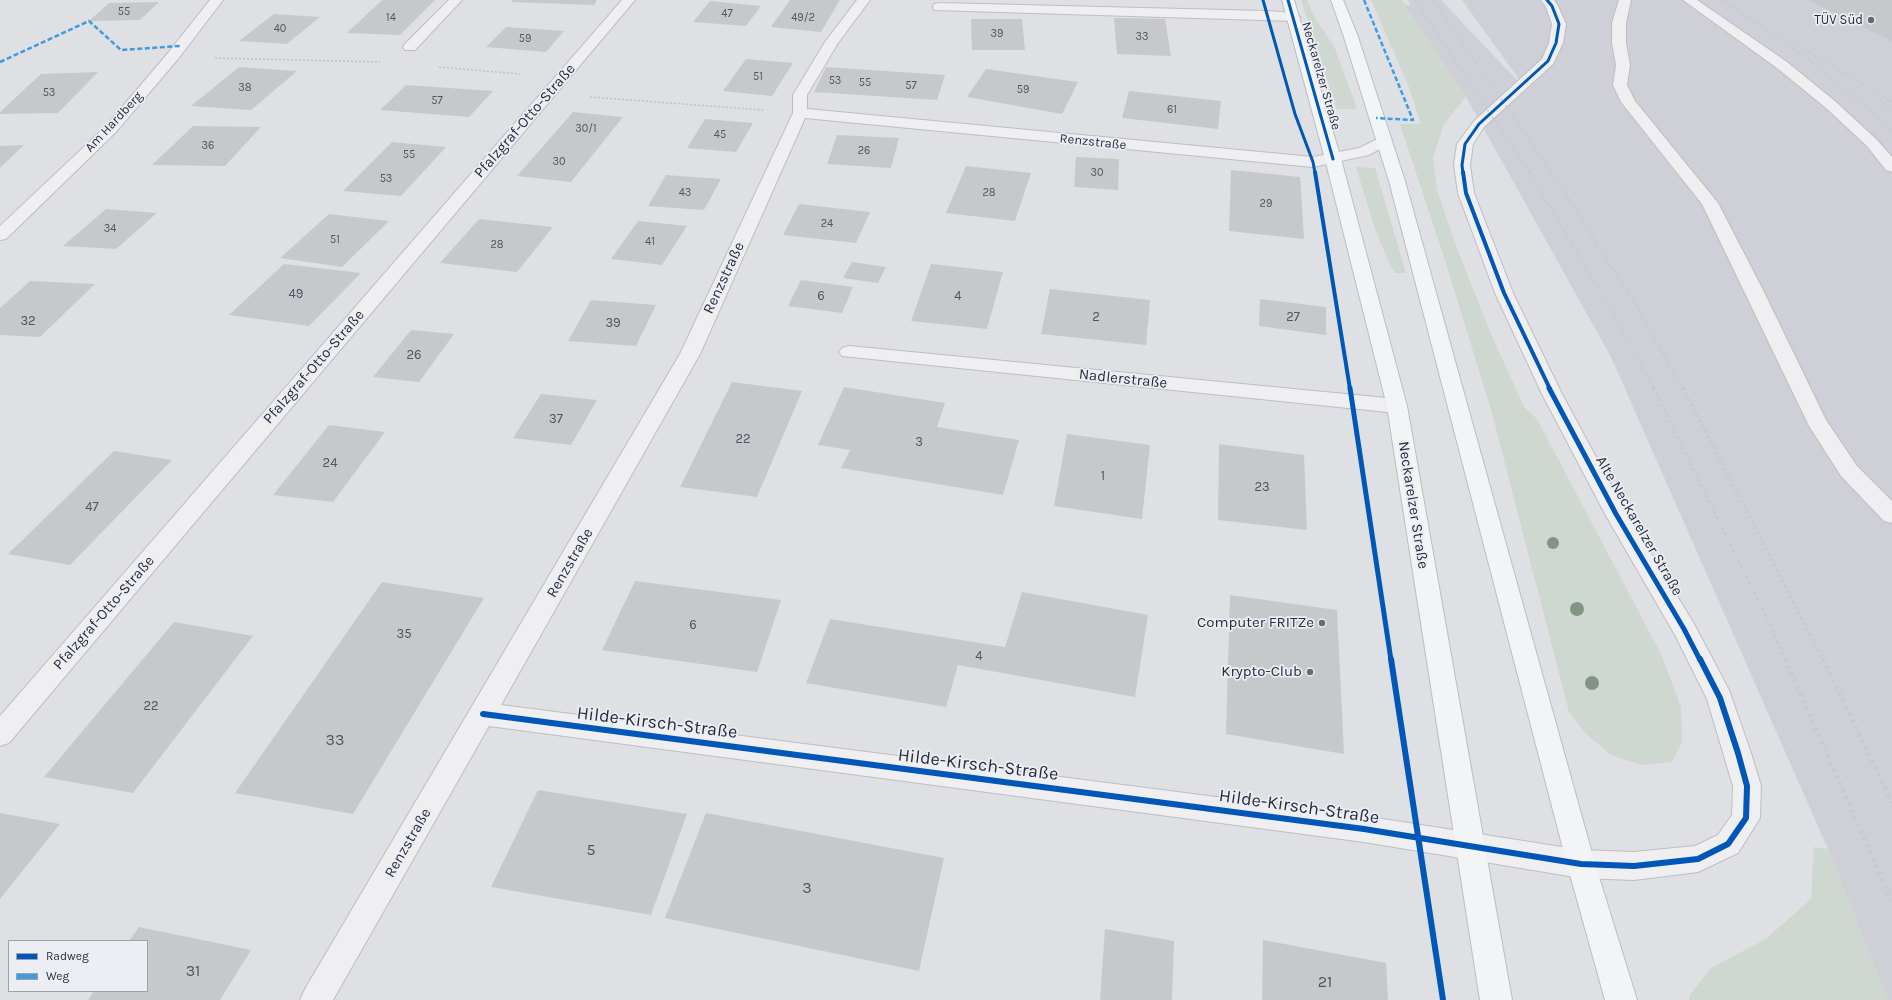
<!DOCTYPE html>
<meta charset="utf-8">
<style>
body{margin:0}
#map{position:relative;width:1892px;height:1000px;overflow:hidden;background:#dfe0e4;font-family:Karla,sans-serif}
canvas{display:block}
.legend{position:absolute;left:8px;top:940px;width:140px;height:52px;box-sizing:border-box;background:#eceef4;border:1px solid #9ea0aa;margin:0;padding:5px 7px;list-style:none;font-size:12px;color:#282c3b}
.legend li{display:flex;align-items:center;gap:8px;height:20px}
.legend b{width:20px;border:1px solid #9ea0aa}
</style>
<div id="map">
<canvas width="1892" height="1000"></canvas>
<ul class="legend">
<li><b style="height:5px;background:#0057b8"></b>Radweg</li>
<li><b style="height:5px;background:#3d9ce2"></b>Weg</li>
</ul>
</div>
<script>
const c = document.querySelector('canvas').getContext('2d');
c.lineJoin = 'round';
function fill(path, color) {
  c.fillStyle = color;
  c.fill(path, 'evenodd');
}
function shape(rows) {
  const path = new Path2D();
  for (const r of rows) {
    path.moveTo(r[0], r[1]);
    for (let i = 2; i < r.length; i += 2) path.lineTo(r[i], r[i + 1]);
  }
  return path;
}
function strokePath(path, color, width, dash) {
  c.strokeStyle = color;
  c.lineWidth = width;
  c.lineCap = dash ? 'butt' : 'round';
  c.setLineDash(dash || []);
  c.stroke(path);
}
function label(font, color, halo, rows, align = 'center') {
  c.font = font + ' Karla,sans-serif';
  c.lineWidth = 3.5;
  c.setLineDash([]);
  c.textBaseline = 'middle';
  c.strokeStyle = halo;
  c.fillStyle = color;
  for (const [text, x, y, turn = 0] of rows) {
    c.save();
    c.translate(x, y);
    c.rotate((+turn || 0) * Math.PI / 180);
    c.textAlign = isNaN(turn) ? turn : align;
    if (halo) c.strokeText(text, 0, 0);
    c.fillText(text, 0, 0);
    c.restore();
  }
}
const built = shape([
 [1408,0,1441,0,1529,93,1462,0,1892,0,1892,1000,1888,1000,1828,849,1611,357,1466,97,1405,5,1411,5]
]);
const green = shape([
 [1301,0,1307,0,1316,20,1334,46,1357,109,1337,109],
 [1371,0,1402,0,1466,97,1444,124,1433,157,1437,190,1455,243,1488,327,1524,407,1537,419,1661,654,1681,707,1682,741,1672,762,1642,765,1611,755,1586,734,1569,712,1492,413,1444,257,1400,124,1421,124,1409,87],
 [1356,167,1375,168,1406,273,1395,273,1391,267,1376,232],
 [1814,847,1828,849,1888,1000,1689,1000,1689,996,1711,968,1766,939,1811,899]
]);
const building = shape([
 [382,0,435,0,400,35,347,33],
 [513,0,597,0,594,5,511,2],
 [790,0,840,0,821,32,771,27],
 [1808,0,1892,0,1892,41],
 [710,1,761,6,746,26,693,22],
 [159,2,140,20,89,21,109,3],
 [274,14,320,17,287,44,239,41],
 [1114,18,1165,19,1171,56,1117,54],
 [971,19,1022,19,1025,50,972,50],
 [506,27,564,31,546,52,486,47],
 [746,59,793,63,772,96,723,91],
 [239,67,297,71,251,110,191,106],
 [826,67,885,71,945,75,937,100,814,92],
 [986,69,1078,82,1062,114,967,97],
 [98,72,58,113,0,114,0,112,41,74],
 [406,85,493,91,469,117,380,110],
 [1129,91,1221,101,1218,129,1122,118],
 [573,112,623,117,571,182,517,176],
 [705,119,753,123,736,152,687,148],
 [193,126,261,127,225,166,152,165],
 [837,135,899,138,891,168,827,164],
 [392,142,446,147,401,196,343,191],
 [24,145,0,168,0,146],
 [1076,157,1119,159,1118,190,1074,187],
 [966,166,1031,173,1015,221,946,213],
 [1231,170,1300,177,1304,239,1229,231],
 [666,175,721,179,704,210,648,206],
 [799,204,870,212,856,243,783,235],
 [106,209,157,213,116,249,63,246],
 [329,214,389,221,342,267,280,258],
 [479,219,553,227,517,272,440,263],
 [638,221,687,226,662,265,611,259],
 [852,262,886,267,878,283,843,278],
 [284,264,361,273,309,326,229,315],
 [931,264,1003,272,987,329,911,321],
 [801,280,853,287,842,313,788,306],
 [30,281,95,284,40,337,0,335,0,308],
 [1050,289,1150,300,1146,345,1041,334],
 [1260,299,1326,307,1326,335,1259,326],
 [591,300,656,305,636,346,568,341],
 [411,330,454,334,419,382,373,377],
 [732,382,802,391,757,497,680,487],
 [844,387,945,403,937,427,1019,440,1003,495,841,468,850,450,818,445],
 [541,394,597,400,571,445,513,438],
 [329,425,385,432,333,502,273,495],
 [1067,434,1150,445,1142,519,1054,506],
 [1219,444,1304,455,1307,530,1218,520],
 [114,451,172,460,70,565,8,554],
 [635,581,781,600,757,672,602,650],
 [382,582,484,598,353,814,235,793],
 [1022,592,1148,615,1135,697,958,665,946,707,806,683,830,619,1005,647],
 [1230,595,1337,610,1344,754,1226,734],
 [174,622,253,636,133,793,44,777],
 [538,790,687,814,651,915,491,887],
 [0,813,60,824,0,899],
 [706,813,944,858,919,971,665,918],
 [139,927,251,950,220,1000,88,1000,94,991,147,991,147,941,129,941],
 [1105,929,1174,941,1172,1000,1100,1000],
 [1263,940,1386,963,1388,1000,1262,1000]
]);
const path = shape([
 [215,58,380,62],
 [439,67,520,74],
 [590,97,763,110]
]);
const service = shape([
 [1619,0,1631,0,1626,23,1626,43,1630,65,1627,85,1635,101,1718,203,1762,288,1826,420,1857,466,1892,501,1892,523,1884,521,1841,476,1809,426,1702,204,1621,102,1613,85,1616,65,1612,43,1612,23,1619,0],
 [939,3,1267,11,1294,13,1300,17,1294,21,934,10,933,7,934,4,939,3]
]);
const minor = shape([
 [210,0,223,0,178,59,116,132,6,239,0,240,0,226,106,126,168,53,210,0],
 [449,0,462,0,415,50,405,50,403,47,405,44,449,0],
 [857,0,870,0,838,43,807,95,807,109,1313,157,1359,148,1384,136,1389,138,1392,141,1389,144,1369,155,1313,167,805,118,700,354,501,705,1364,816,1581,850,1591,854,1595,864,1591,874,1581,878,1364,842,489,726,333,1000,300,1000,305,989,680,354,793,113,793,95,825,42,857,0],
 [1683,0,1697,0,1787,62,1836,102,1877,140,1892,157,1892,172,1886,170,1867,146,1826,108,1777,68,1683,0],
 [849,346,1397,399,1404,401,1407,406,1404,411,1397,413,842,356,839,352,842,348,849,346]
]);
const tertiary = shape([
 [622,0,635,0,9,743,0,746,0,716,622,0],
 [1541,0,1554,0,1558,6,1566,24,1563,43,1553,64,1484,127,1473,144,1470,165,1474,193,1513,293,1562,394,1625,511,1693,622,1729,690,1751,753,1761,786,1760,818,1738,853,1698,872,1634,880,1581,878,1571,874,1567,864,1571,854,1581,850,1634,852,1695,846,1718,835,1732,815,1733,786,1707,699,1675,635,1605,514,1542,394,1495,293,1458,193,1454,165,1457,144,1474,121,1542,59,1549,43,1552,24,1546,7,1541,0]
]);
const primary = shape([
 [1282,0,1294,0,1341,159,1407,406,1512,1000,1480,1000,1387,406,1325,159,1282,0],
 [1331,0,1343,0,1357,34,1405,181,1595,864,1637,1000,1605,1000,1567,864,1389,181,1343,34,1331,0]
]);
const railFar3 = shape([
 [1415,0,1529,173],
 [1433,0,1552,173],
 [1723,0,1808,59,1892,129],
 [1791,41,1892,102],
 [1877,99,1892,110]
]);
const railFar2 = shape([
 [1529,172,1611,310,1654,389],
 [1552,172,1639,310,1683,389]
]);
const railFar1 = shape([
 [1653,388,1761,606,1786,660],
 [1683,388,1823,660]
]);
const rail = shape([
 [1785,659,1892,902],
 [1823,659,1892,803]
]);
const quiet = shape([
 [1364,0,1413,120,1376,118],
 [0,62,89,21,121,50,180,46]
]);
const cyclewayFar3 = shape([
 [1263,0,1295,114,1313,162,1315,173],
 [1288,0,1333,159],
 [1463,173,1462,165,1465,144,1479,124,1548,61,1556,43,1559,24,1552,6,1547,0]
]);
const cyclewayFar2 = shape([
 [1315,172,1350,389],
 [1463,172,1466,193,1504,293,1550,389]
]);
const cyclewayFar1 = shape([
 [1350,388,1391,660],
 [1549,388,1616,514,1684,629,1700,660]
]);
const cycleway = shape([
 [1391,659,1443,1000],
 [483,714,1364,829,1581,864,1634,866,1698,859,1728,844,1746,818,1747,786,1738,753,1720,698,1700,659]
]);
const trees = [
 [1553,543,6],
 [1577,609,7],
 [1592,683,7]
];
const markers = [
 [1871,20,4,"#686b76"],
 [1322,623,4,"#686b76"],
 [1310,672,4,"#686b76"]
];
const farNumbernames = [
 ["55",124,12],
 ["47",727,14],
 ["14",391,18],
 ["49/2",803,18],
 ["40",280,29],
 ["39",997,34],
 ["33",1142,37],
 ["59",525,39],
 ["51",758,77],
 ["53",835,81],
 ["55",865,83],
 ["57",911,86],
 ["38",245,88],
 ["59",1023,90],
 ["53",49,93],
 ["57",437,101],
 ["61",1172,110],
 ["30/1",586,129],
 ["45",720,135],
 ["36",208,146],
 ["26",864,151],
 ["55",409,155],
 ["30",559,162],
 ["30",1097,173],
 ["53",386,179],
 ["43",685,193],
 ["28",989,193],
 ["29",1266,204],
 ["24",827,224],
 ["34",110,229],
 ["51",335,240],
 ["41",650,242],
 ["28",497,245]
];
const farPoinames = [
 ["TÜV Süd",1863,20]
];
const farStreetnames = [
 ["Neckarelzer Straße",1321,76,74],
 ["Am Hardberg",114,122,-47],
 ["Renzstraße",1093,142,6]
];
const numberNames = [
 ["49",296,294],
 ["6",821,296],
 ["4",958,296],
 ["2",1096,317],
 ["27",1293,317],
 ["32",28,321],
 ["39",613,323],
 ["26",414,355],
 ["37",556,419],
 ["22",743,439],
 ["3",919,442],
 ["24",330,463],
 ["1",1103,476],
 ["23",1262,487],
 ["47",92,507],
 ["6",693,625],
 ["35",404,634],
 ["4",979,656],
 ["22",151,706]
];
const streetNames = [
 ["Pfalzgraf-Otto-Straße",525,121,-49],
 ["Renzstraße",724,278,-65],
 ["Pfalzgraf-Otto-Straße",314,367,-49],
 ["Nadlerstraße",1123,379,6],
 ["Neckarelzer Straße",1413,505,81],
 ["Alte Neckarelzer Straße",1639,526,60],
 ["Renzstraße",570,563,-60],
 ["Pfalzgraf-Otto-Straße",104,613,-49],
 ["Renzstraße",408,843,-60]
];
const poiNames = [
 ["Computer FRITZe",1314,623],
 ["Krypto-Club",1302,672]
];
const nearNumbernames = [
 ["33",335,740],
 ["5",591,850],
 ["3",807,888],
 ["31",193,971],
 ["21",1325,982]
];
const nearStreetnames = [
 ["Hilde-Kirsch-Straße",657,723,7],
 ["Hilde-Kirsch-Straße",978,765,7],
 ["Hilde-Kirsch-Straße",1299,807,8]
];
fill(built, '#cecfd7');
fill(green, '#ced7d0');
fill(building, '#c7c8cc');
strokePath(service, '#bdbec2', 2);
strokePath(minor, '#bdbec2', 2);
strokePath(tertiary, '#bdbec2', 2);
strokePath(primary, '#bcbdc2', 2);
strokePath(path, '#c0c1c6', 1.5, [2, 2]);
fill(service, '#efeff1');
fill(minor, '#efeff1');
fill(tertiary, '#efeff1');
fill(primary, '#f3f4f5');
strokePath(railFar3, '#c8c9cc', 2, [1.5, 2.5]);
strokePath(railFar2, '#c8c9cc', 2.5, [1.5, 3]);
strokePath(railFar1, '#c8c9cc', 3, [2, 4]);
strokePath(rail, '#c8c9cc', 4, [2.5, 5]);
strokePath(quiet, '#3d9ce2', 2.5, [5, 2.5]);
strokePath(cyclewayFar3, '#0057b8', 3);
strokePath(cyclewayFar2, '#0057b8', 4);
strokePath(cyclewayFar1, '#0057b8', 5);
strokePath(cycleway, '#0057b8', 6);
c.fillStyle = '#839484';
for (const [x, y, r] of trees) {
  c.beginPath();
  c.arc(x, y, r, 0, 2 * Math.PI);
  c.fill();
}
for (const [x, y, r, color] of markers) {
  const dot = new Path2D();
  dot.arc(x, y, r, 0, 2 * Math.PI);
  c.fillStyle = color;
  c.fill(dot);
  strokePath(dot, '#eceef4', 1.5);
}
label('11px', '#505460', null, farNumbernames);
label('13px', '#282c3b', '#eceef4', farPoinames, 'right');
label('13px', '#282c3b', '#eceef4', farStreetnames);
label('13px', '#505460', null, numberNames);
label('15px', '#282c3b', '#eceef4', streetNames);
label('15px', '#282c3b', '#eceef4', poiNames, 'right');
label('16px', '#505460', null, nearNumbernames);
label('18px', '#282c3b', '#eceef4', nearStreetnames);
</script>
